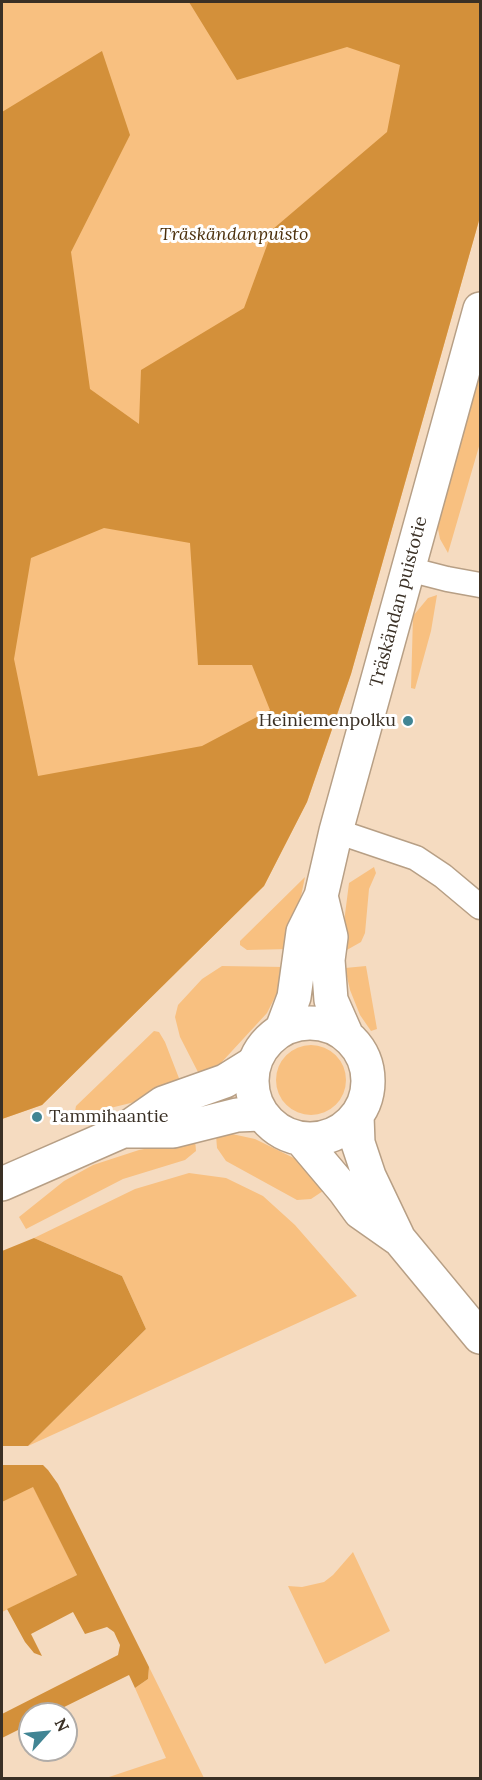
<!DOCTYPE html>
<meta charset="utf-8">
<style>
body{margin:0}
#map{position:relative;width:482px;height:1780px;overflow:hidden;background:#f5dbc0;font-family:Lora,serif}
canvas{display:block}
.frame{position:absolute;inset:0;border:3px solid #3a3025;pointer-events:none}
.north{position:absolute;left:18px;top:1702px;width:60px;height:60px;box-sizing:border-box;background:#fff;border:2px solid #b0aca8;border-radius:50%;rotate:63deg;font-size:16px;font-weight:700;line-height:24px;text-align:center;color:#3a3025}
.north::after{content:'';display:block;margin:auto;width:21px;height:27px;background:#418594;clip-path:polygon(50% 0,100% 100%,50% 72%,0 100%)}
</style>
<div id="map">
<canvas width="482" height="1780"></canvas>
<div class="frame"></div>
<div class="north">N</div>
</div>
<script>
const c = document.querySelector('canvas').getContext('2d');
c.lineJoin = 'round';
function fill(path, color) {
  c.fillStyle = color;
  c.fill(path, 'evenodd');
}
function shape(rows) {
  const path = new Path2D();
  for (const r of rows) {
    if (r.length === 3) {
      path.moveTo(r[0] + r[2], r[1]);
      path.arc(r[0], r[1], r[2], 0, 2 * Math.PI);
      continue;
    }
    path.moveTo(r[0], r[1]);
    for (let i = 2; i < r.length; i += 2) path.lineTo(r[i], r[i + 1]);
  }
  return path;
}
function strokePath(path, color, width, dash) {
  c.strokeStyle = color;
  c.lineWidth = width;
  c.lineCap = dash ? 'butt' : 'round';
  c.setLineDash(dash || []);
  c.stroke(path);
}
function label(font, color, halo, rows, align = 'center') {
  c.font = font + ' Lora,serif';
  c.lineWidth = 6;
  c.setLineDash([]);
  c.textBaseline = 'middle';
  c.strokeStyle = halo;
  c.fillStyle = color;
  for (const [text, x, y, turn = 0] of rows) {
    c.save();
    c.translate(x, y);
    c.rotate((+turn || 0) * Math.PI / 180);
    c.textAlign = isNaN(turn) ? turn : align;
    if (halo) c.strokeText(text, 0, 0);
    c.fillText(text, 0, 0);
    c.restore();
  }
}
const green = shape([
 [2,2,480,2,480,217,351,674,307,802,264,886,42,1105,2,1119],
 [480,371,480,443,448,553,440,539,437,524,440,506],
 [437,595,431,631,415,689,411,688,413,616,428,598],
 [374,867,376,873,369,889,365,933,361,942,345,951,343,930,349,883],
 [305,877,290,949,247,950,240,945,240,941],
 [222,966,285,967,280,987,267,1013,220,1064,200,1076,180,1037,175,1017,178,1005,202,979],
 [366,966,377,1029,371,1031,360,1015,350,990,345,968],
 [154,1031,159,1032,165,1042,182,1086,163,1095,74,1117,76,1106],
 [311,1080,35],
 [232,1134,255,1139,302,1162,326,1189,311,1199,297,1200,226,1161,217,1148,216,1135],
 [195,1139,196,1151,185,1160,123,1179,26,1229,19,1217,64,1181,93,1165,139,1150],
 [189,1173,226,1178,263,1196,295,1225,357,1296,28,1446,146,1329,122,1276,34,1238,135,1189],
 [33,1486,77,1575,2,1612,2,1502],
 [353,1552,390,1631,325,1664,288,1586,302,1587,324,1582,333,1575],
 [149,1667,204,1778,106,1778,166,1758,135,1688,148,1679]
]);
const forest = shape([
 [189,2,480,2,480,217,351,674,307,802,264,886,42,1105,2,1119,2,112,102,51,130,135,71,252,90,389,139,424,141,370,244,308,273,229,387,132,400,65,347,47,237,80],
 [104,528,190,543,198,665,252,665,270,710,202,746,38,776,14,659,31,558],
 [34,1238,122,1276,146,1329,28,1446,2,1446,2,1251],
 [2,1465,43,1465,48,1470,58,1484,149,1667,148,1679,135,1688,129,1675,50,1714,30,1714,30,1724,2,1738,2,1714,118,1655,120,1645,114,1632,107,1627,85,1634,73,1612,31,1634,42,1656,34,1653,25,1642,7,1609,77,1575,33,1487,2,1502]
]);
const street = shape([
 [408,569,447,579,480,585],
 [336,831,416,858,443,876,480,907]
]);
const secondary = shape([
 [123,1131,173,1131,237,1115,261,1114],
 [2,1184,123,1131,163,1103,225,1081,254,1063]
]);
const primary = shape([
 [321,896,331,937,328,960,331,1000,346,1034],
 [310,1081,58],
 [282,1029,294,997,303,932,321,896,336,831,480,309],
 [357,1116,358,1143,369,1176,399,1239,480,1337],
 [301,1139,344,1190,360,1212,397,1238]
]);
const markers = [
 [408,721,6,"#418594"],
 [37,1117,6,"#418594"]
];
const parkNames = [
 ["Träskändanpuisto",234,235]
];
const streetNames = [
 ["Träskändan puistotie",399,602,-75]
];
const poiNames = [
 ["Heiniemenpolku",396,721],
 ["Tammihaantie",49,1117,"left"]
];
fill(green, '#f8c080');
fill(forest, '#d3903a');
strokePath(street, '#b79f85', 27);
strokePath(secondary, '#b79f85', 36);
strokePath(primary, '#b79f85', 36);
strokePath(street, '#fff', 24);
strokePath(secondary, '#fff', 33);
strokePath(primary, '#fff', 33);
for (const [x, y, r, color] of markers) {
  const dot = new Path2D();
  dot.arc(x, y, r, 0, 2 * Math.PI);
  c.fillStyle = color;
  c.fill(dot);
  strokePath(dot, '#fff', 2);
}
label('italic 18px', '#4c300c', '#fff', parkNames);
label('18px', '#3a3025', '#fff', streetNames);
label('18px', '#3a3025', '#fff', poiNames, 'right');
</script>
